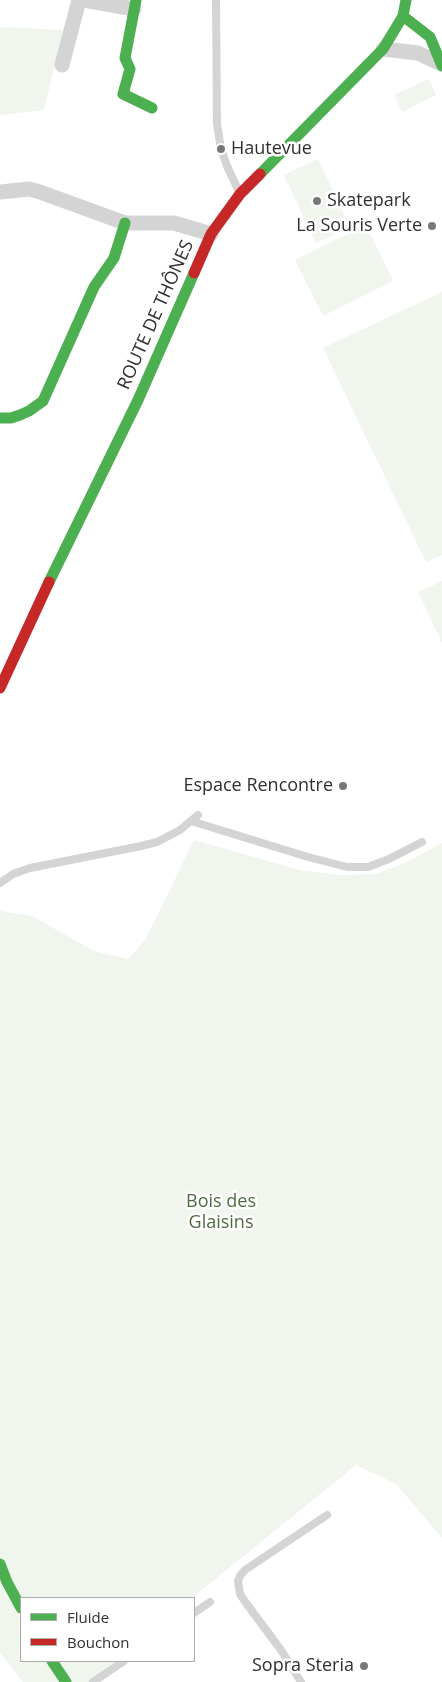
<!DOCTYPE html>
<meta charset="utf-8">
<style>
body{margin:0}
#map{position:relative;width:442px;height:1682px;overflow:hidden;background:#fff;font-family:"Open Sans",sans-serif}
canvas{display:block}
.legend{position:absolute;left:20px;top:1597px;width:175px;height:65px;box-sizing:border-box;background:#fff;border:1px solid #acacac;margin:0;padding:6px 9px;list-style:none;font-size:15px;color:#303030}
.legend li{display:flex;align-items:center;gap:10px;height:25px}
.legend b{width:25px;border:1px solid #acacac}
</style>
<div id="map">
<canvas width="442" height="1682"></canvas>
<ul class="legend">
<li><b style="height:6px;background:#4caf50"></b>Fluide</li>
<li><b style="height:6px;background:#c62828"></b>Bouchon</li>
</ul>
</div>
<script>
const c = document.querySelector('canvas').getContext('2d');
c.lineJoin = 'round';
function fill(path, color) {
  c.fillStyle = color;
  c.fill(path, 'evenodd');
}
function shape(rows) {
  const path = new Path2D();
  for (const r of rows) {
    path.moveTo(r[0], r[1]);
    for (let i = 2; i < r.length; i += 2) path.lineTo(r[i], r[i + 1]);
  }
  return path;
}
function strokePath(path, color, width, dash) {
  c.strokeStyle = color;
  c.lineWidth = width;
  c.lineCap = dash ? 'butt' : 'round';
  c.setLineDash(dash || []);
  c.stroke(path);
}
function label(font, color, halo, rows, align = 'center') {
  c.font = font + ' "Open Sans",sans-serif';
  c.lineWidth = 5;
  c.setLineDash([]);
  c.textBaseline = 'middle';
  c.strokeStyle = halo;
  c.fillStyle = color;
  for (const [text, x, y, turn = 0] of rows) {
    c.save();
    c.translate(x, y);
    c.rotate((+turn || 0) * Math.PI / 180);
    c.textAlign = isNaN(turn) ? turn : align;
    if (halo) c.strokeText(text, 0, 0);
    c.fillText(text, 0, 0);
    c.restore();
  }
}
const green = shape([
 [0,27,63,30,44,110,0,115],
 [429,79,436,95,402,112,394,95],
 [318,159,350,227,316,243,284,175],
 [366,225,393,281,323,316,295,260],
 [442,292,442,555,426,562,323,348],
 [442,581,442,643,418,592],
 [194,840,300,870,339,875,376,874,409,861,442,843,442,1538,396,1484,356,1465,192,1598,21,1598,21,1661,116,1661,90,1682,23,1682,0,1652,0,911,32,916,94,951,128,959,146,939]
]);
const lane = shape([
 [216,0,217,124,221,149,227,166,240,194],
 [191,821,308,857,347,867,368,867,389,859,422,842],
 [0,883,13,874,30,868,141,846,157,842,180,830,198,815],
 [194,1613,210,1602],
 [93,1682,124,1661],
 [301,1682,281,1650,246,1603,240,1594,238,1581,240,1576,245,1570,327,1515]
]);
const street = shape([
 [84,0,134,9],
 [383,49,418,53,441,64],
 [62,65,79,0],
 [0,192,29,189,40,192,125,223,174,223,211,234]
]);
const fast = shape([
 [136,0,125,58,130,69,123,94,152,108],
 [403,16,430,37,442,66],
 [260,174,383,49,403,16,406,0],
 [0,418,11,418,20,415,29,411,43,401,94,287,114,258,125,223],
 [49,582,138,400,194,273],
 [0,1564,7,1582,21,1608],
 [52,1661,66,1682]
]);
const jam = shape([
 [194,273,211,234,240,194,260,174],
 [0,688,49,582]
]);
const markers = [
 [221,149,5,"#787878"],
 [317,201,5,"#787878"],
 [432,226,5,"#787878"],
 [343,786,5,"#787878"],
 [364,1666,5,"#787878"]
];
const poiNames = [
 ["Hautevue",231,149,"left"],
 ["Skatepark",327,201,"left"],
 ["La Souris Verte",422,226],
 ["Espace Rencontre",333,786],
 ["Sopra Steria",354,1666]
];
const streetNames = [
 ["ROUTE DE THÔNES",156,315,-66]
];
const parkNames = [
 ["Bois des",221,1202],
 ["Glaisins",221,1223]
];
fill(green, '#f0f5ed');
strokePath(lane, '#d4d4d4', 8);
strokePath(street, '#d4d4d4', 15);
strokePath(fast, '#4caf50', 11);
strokePath(jam, '#c62828', 11);
for (const [x, y, r, color] of markers) {
  const dot = new Path2D();
  dot.arc(x, y, r, 0, 2 * Math.PI);
  c.fillStyle = color;
  c.fill(dot);
  strokePath(dot, '#fff', 2);
}
label('18px', '#303030', '#fff', poiNames, 'right');
label('18px', '#303030', '#fff', streetNames);
label('18px', '#4d6c3d', '#fff', parkNames);
</script>
